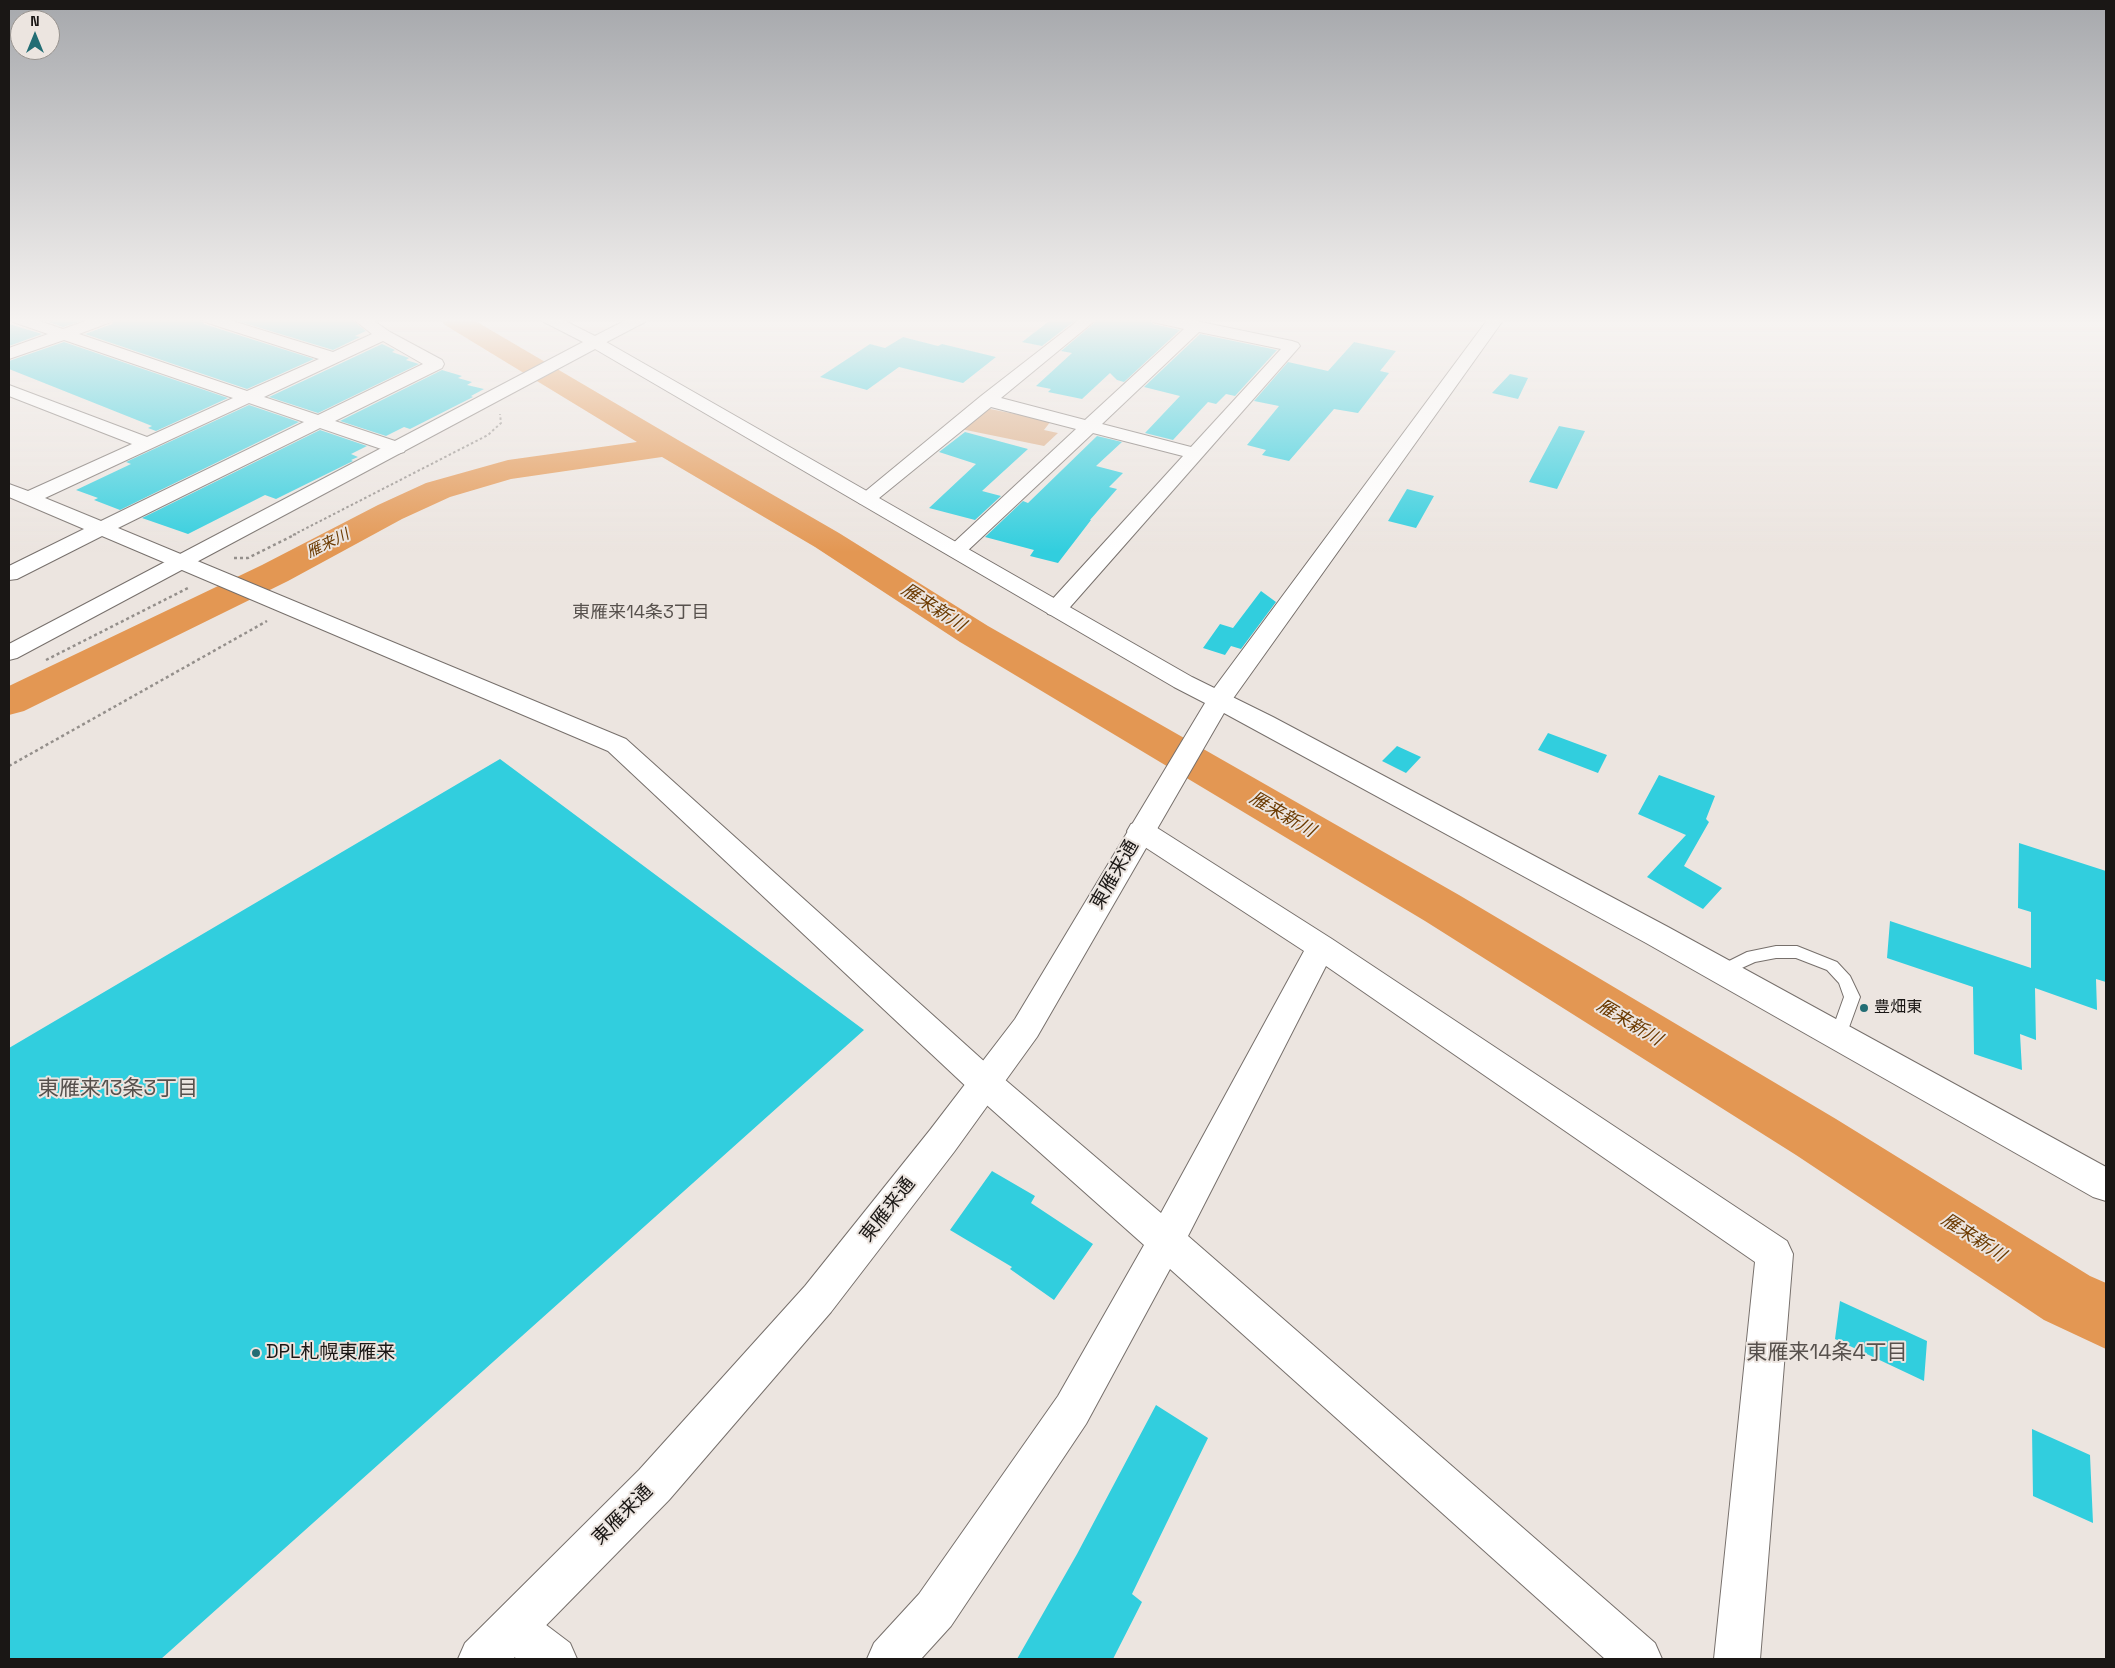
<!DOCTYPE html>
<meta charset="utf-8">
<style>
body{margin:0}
#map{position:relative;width:2115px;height:1668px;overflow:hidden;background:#ece5e0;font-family:"Space Grotesk",sans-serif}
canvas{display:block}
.frame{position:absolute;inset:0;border:10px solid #1a1715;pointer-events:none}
.north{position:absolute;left:10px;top:10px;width:50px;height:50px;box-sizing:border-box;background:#ece5e0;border:1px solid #98938f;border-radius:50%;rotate:0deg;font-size:14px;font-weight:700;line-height:20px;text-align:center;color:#1a1715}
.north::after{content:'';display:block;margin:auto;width:18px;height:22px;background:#226d74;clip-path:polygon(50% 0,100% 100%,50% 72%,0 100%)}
</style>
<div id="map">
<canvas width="2115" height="1668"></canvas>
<div class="frame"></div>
<div class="north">N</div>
</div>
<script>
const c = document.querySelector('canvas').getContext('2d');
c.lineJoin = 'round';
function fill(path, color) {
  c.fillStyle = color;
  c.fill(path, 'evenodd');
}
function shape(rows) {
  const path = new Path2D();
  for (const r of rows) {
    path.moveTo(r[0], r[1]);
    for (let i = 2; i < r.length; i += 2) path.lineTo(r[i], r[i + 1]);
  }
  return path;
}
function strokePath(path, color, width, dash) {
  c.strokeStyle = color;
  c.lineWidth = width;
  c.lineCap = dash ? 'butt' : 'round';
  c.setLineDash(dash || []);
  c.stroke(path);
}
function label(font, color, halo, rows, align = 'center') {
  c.font = font + ' "Space Grotesk","Noto Sans JP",sans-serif';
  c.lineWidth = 4;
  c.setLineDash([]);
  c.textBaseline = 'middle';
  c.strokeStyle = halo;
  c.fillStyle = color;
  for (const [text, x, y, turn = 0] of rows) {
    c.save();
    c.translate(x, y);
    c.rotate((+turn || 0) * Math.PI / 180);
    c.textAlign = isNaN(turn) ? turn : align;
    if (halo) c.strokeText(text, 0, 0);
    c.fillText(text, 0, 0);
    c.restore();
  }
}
const green = shape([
 [985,408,1051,421,1044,430,1058,433,1044,446,961,429]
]);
const river = shape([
 [441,319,472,319,678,440,839,533,988,626,1459,895,1836,1119,2090,1276,2106,1283,2106,1349,2044,1320,1796,1155,1425,921,960,642,815,547,662,457,511,479,450,497,402,519,288,581,24,711,9,715,9,686,262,565,378,505,426,483,508,460,637,442,445,325,441,319]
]);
const building = shape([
 [60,319,87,319,63,327,49,322],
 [115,319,201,319,204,324,314,359,247,389,85,334,112,324],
 [231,319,351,319,366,331,355,336,360,337,333,350],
 [1052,319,1077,319,1042,346,1022,342],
 [1099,319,1149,319,1153,324,1180,330,1124,382,1117,380,1110,373,1082,399,1048,392,1051,389,1036,386,1072,353,1061,351],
 [9,324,29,330,42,334,9,346],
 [1200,334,1277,350,1235,396,1226,394,1216,404,1208,402,1173,440,1145,433,1180,396,1144,387],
 [903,337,938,346,942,344,996,357,963,383,899,367,867,390,820,377,870,344,885,348],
 [64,342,228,398,156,431,148,428,152,426,9,369,9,361],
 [1354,342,1396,351,1380,371,1389,373,1358,413,1334,409,1289,461,1262,455,1266,450,1247,445,1279,406,1254,401,1288,362,1328,371],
 [382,344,395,350,392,352,409,358,406,360,419,364,318,413,269,397],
 [442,370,462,376,458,378,472,382,467,385,484,389,471,396,473,397,410,429,404,427,386,436,340,421],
 [1510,374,1528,378,1518,399,1492,393],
 [249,405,299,422,120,510,94,500,98,498,76,490,131,464,126,462],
 [1559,426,1585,431,1557,489,1529,482],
 [320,430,367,446,351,454,358,457,351,460,353,461,276,499,265,495,188,534,142,518],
 [965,432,1028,449,982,491,1001,496,975,520,929,508,976,464,939,452],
 [1097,436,1122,442,1096,466,1123,473,1109,487,1117,489,1090,520,1091,520,1058,563,1030,556,1034,550,985,537,1023,501,1028,503],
 [1407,489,1434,496,1416,528,1388,521],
 [1261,591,1276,602,1241,649,1231,646,1225,655,1203,648,1220,624,1233,628],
 [1548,733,1607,755,1598,773,1538,750],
 [1397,746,1421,757,1406,773,1382,761],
 [500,759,864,1030,161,1659,9,1659,9,1048],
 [1659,775,1715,796,1706,819,1709,822,1684,866,1722,888,1703,909,1647,877,1686,835,1638,814],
 [2019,843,2106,871,2106,982,2096,979,2097,1010,2035,988,2036,1040,2020,1034,2022,1070,1974,1054,1973,987,1887,958,1890,921,2031,968,2031,912,2018,908],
 [992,1171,1035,1196,1031,1203,1093,1244,1054,1300,1010,1269,1012,1267,950,1230],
 [1840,1301,1927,1341,1924,1381,1835,1339],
 [1156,1405,1208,1438,1132,1594,1142,1602,1113,1659,1017,1659,1077,1554],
 [2032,1429,2090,1455,2093,1523,2033,1496]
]);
const pathFar1 = shape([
 [293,535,488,435,501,423,500,414]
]);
const path = shape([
 [234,558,248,558,296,534],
 [46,660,190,587],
 [9,766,267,621]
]);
const service = shape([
 [1776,946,1797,946,1837,962,1850,976,1860,997,1844,1041,1838,1043,1832,1041,1830,1036,1844,997,1839,983,1827,970,1796,958,1776,958,1755,962,1722,977,1717,975,1714,971,1717,967,1747,952,1776,946]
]);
const minor = shape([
 [11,319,33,319,63,329,91,319,113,319,111,322,79,334,247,391,319,359,205,322,203,319,226,319,333,352,372,334,353,319,371,319,390,332,442,360,444,364,442,368,335,421,404,444,406,448,404,452,397,454,390,452,320,428,118,528,626,739,996,1072,1161,1213,1304,951,1131,838,1127,831,1131,824,1141,821,1151,824,1332,939,1787,1241,1793,1254,1760,1659,1714,1659,1755,1262,1326,966,1188,1236,1655,1643,1662,1659,1605,1659,1170,1269,1086,1424,951,1626,921,1659,867,1659,874,1643,919,1594,1058,1396,1144,1245,972,1092,608,751,102,536,17,579,9,580,9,566,84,529,9,497,9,484,28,491,132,444,9,396,9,385,147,437,233,398,64,340,9,359,9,348,48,334,13,322,11,319],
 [383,341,423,364,318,415,264,397,383,341],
 [249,403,304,422,101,521,45,498,249,403],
 [628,319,647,319,645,322,601,345,589,345,587,342,589,339,628,319],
 [1080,319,1097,319,1001,398,1085,420,1184,329,1153,322,1151,319,1181,319,1196,321,1292,341,1298,343,1300,346,1064,614,1056,616,1048,614,1045,609,1048,604,1183,456,1093,433,963,555,956,557,949,555,945,551,949,547,1076,429,991,407,873,503,866,505,859,503,856,499,981,396,1080,319],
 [1199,332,1281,349,1191,447,1102,424,1199,332],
 [1488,319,1504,319,1227,707,1218,709,1209,707,1206,701,1209,695,1488,319],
 [513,1605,529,1612,570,1643,577,1659,517,1659,497,1644,490,1628,497,1612,513,1605]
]);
const tertiary = shape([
 [542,319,561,319,601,339,1192,677,1273,717,1668,927,2106,1167,2106,1201,2093,1197,1646,943,1224,713,1037,1037,954,1152,831,1312,669,1500,513,1659,458,1659,465,1643,639,1470,805,1286,930,1130,1015,1019,1205,703,1174,687,595,349,17,658,9,660,9,644,583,342,544,322,542,319]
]);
const markers = [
 [1864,1008,5,"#226d74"],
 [256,1353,5,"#226d74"]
];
const farWaternames = [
 ["雁来川",328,544,-26]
];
const poiNames = [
 ["豊畑東",1874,1008]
];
const waterNames = [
 ["雁来新川",933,608,33],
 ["雁来新川",1282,815,30],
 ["雁来新川",1629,1023,31],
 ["雁来新川",1973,1238,33]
];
const neighbourhoodNames = [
 ["東雁来14条3丁目",641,613]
];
const nearStreetnames = [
 ["東雁来通",1115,875,-60],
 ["東雁来通",888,1210,-52],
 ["東雁来通",623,1515,-45]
];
const nearPoinames = [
 ["DPL札幌東雁来",266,1353]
];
const nearNeighbourhoodnames = [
 ["東雁来13条3丁目",118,1089],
 ["東雁来14条4丁目",1827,1353]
];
fill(green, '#dbaa81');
fill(river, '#e39753');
fill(building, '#31cede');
strokePath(service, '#77706c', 2);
strokePath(minor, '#77706c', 2);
strokePath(tertiary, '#77706c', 2);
strokePath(pathFar1, '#948f8b', 2, [2.5, 2.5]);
strokePath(path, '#948f8b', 2.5, [3, 3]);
fill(service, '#fff');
fill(minor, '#fff');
fill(tertiary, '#fff');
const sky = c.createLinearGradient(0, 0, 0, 552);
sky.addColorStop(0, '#a6a8ac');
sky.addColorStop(0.58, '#f6f3f1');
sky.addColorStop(1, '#f6f3f100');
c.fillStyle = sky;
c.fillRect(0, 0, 2115, 552);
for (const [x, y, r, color] of markers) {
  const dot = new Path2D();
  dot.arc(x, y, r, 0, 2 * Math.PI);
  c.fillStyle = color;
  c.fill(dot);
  strokePath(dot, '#ece5e0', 2);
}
label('italic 15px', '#6b3a01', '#ece5e0', farWaternames);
label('16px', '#1a1715', '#ece5e0', poiNames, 'left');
label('italic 18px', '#6b3a01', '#ece5e0', waterNames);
label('18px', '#57514d', '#ece5e0', neighbourhoodNames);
label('19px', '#1a1715', '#ece5e0', nearStreetnames);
label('19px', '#1a1715', '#ece5e0', nearPoinames, 'left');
label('21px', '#57514d', '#ece5e0', nearNeighbourhoodnames);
</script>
